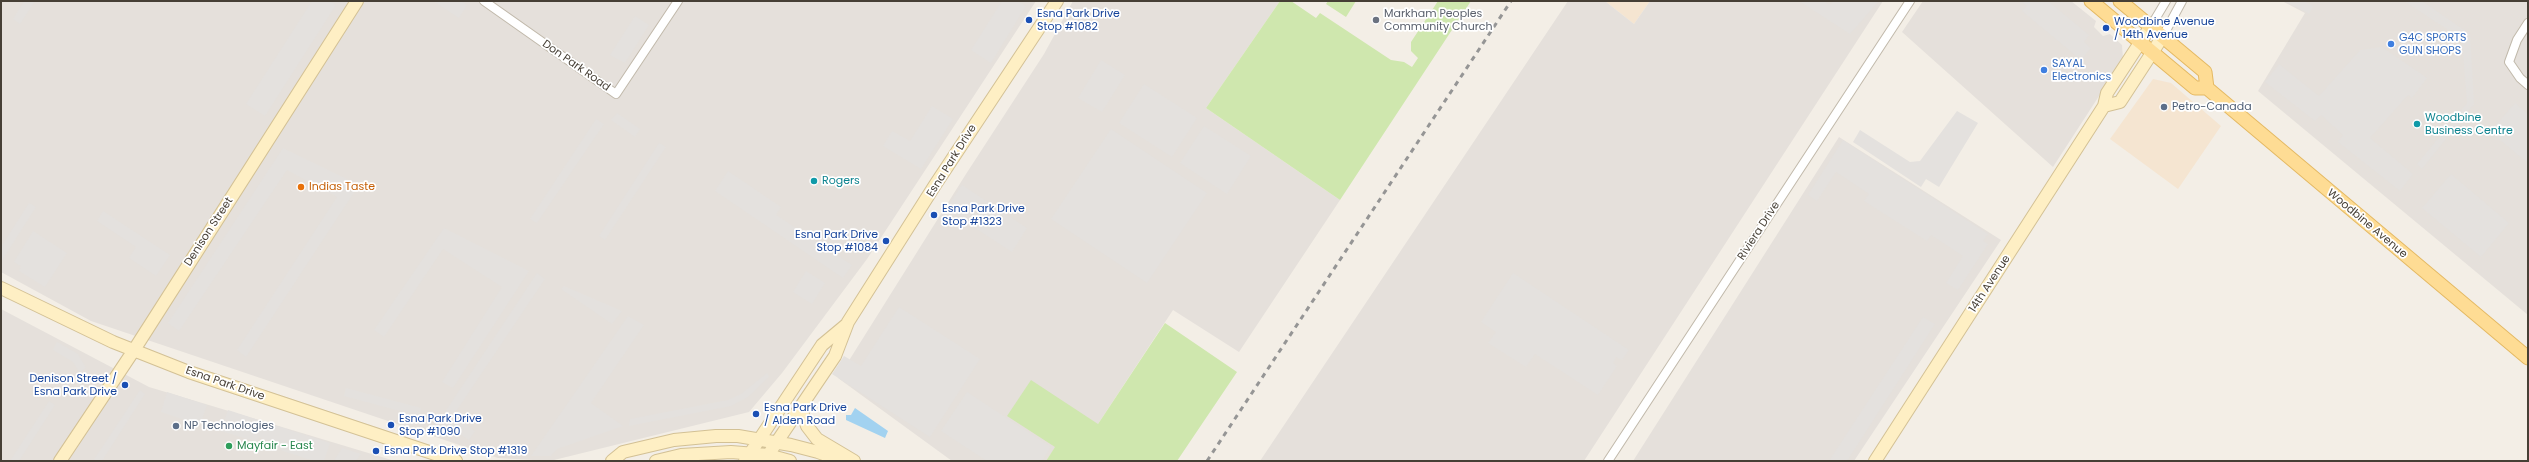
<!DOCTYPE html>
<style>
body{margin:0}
#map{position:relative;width:2529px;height:462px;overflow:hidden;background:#f3eee6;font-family:Poppins,sans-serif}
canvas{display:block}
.frame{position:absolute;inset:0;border:2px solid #463f35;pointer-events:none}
</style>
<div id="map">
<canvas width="2529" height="462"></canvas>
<div class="frame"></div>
</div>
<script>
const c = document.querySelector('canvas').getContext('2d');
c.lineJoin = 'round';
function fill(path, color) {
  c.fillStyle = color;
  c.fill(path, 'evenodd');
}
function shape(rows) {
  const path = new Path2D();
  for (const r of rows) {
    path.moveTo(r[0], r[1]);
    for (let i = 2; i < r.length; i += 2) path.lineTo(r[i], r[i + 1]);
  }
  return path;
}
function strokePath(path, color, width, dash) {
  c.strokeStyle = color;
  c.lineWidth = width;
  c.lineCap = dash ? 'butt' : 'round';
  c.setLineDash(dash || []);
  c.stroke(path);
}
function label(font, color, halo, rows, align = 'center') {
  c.font = font + ' Poppins,sans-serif';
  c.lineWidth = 3.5;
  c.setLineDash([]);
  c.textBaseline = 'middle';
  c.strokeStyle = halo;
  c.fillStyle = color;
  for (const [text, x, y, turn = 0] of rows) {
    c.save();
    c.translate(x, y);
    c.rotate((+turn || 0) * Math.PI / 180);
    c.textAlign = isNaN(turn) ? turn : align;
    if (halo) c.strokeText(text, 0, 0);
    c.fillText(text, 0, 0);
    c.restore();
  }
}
const commercial = shape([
 [1605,1,1650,1,1634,24],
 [2153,79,2171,83,2221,126,2178,189,2110,139]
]);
const industrial = shape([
 [1,1,1036,1,867,259,782,373,749,412,550,461,498,458,91,321,1,272],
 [1073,1,1280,1,1206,108,1340,200,1239,352,1173,310,1098,424,1055,448,1046,461,952,461,838,378,966,174,1044,54],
 [1568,1,1605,1,1634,24,1650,1,1883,1,1584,461,1260,461],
 [1923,1,2071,1,2096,21,2094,27,2103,36,2110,34,2122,45,2123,59,2053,167,1902,32],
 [2282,1,2528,1,2528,315,2258,91,2305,13],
 [1839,137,2001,240,1854,461,1633,461],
 [1,309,149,387,395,461,1,461]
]);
const green = shape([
 [1280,1,1291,1,1316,18,1320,13,1391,60,1404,62,1412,67,1418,58,1411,51,1411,42,1438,1,1471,1,1340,200,1206,108],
 [1328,1,1356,1,1346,17,1326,4],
 [1165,323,1237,372,1177,461,1046,461,1055,447,1007,416,1031,380,1098,424]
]);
const parking = shape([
 [24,1,35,1,20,24,13,19],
 [312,1,330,1,336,5,265,116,246,104],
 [433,1,461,1,467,5,459,18],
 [1002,1,1017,1,1026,6,991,63,971,50],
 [1799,1,1823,1,1830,5,1833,1,1879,1,1850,34],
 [2021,1,2048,1,2089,35,2084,42,2091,48,2081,60,2022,11,2027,6],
 [2285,1,2304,1,2313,6,2309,14],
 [2404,1,2422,1,2470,34,2474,104,2422,169,2417,164,2467,103,2462,39],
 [635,16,649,25,625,63,610,55],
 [2382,47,2427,78,2412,98,2408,95,2370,138,2413,174,2400,191,2338,142,2343,135,2321,115,2315,121,2265,82,2279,64,2319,96,2360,50],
 [1101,60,1125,75,1102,112,1078,98],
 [1144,84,1197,118,1172,157,1119,123],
 [2515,103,2528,114,2528,163,2490,132],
 [932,106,953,119,921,169,883,146,892,131,910,141],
 [1957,111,1978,123,1939,187,1926,179,1921,187,1853,142,1860,130,1910,162,1920,161],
 [617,113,640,129,635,137,611,120],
 [596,119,604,124,537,223,530,219],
 [1204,126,1251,156,1227,194,1180,163],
 [1111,129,1207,193,1147,283,1051,219],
 [1843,140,1988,234,1983,241,1988,244,1958,290,1946,283,1963,256,1931,235,1927,241,1864,201,1869,194,1836,172,1817,201,1808,195],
 [659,143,666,147,605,240,599,236],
 [283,148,359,185,246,357,237,350,337,197,287,170,179,331,168,323],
 [728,171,781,207,776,215,852,265,843,278,715,191],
 [2451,174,2509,223,2481,257,2422,208],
 [962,185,1027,228,1012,252,946,209],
 [29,203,36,207,1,262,1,247],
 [103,211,170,255,156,276,129,258,136,247,97,221],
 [444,228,529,271,453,388,442,382,502,287,443,249,384,337,374,330],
 [33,231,67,253,45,287,19,271,21,266,14,262],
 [806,271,825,283,812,304,793,292],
 [537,273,545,279,453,416,475,431,469,440,439,421],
 [1513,273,1629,350,1622,360,1616,357,1613,363,1617,366,1598,395,1535,354,1526,367,1488,343,1496,332,1481,322],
 [564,286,622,311,612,324,561,289],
 [899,307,980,359,930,437,832,374,844,356,861,366],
 [628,316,644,325,591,403,623,426,557,449,551,456,531,456],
 [1923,317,1935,324,1847,461,1829,461],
 [57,342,78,354,86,368,79,372,73,362,53,350],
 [767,373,769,377,748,397,731,406,629,426,630,419,728,400,741,394],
 [346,388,421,408,419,416,344,396],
 [140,390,145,394,102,461,93,461],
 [167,392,207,405,200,425,161,412],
 [967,392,1051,447,1042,461,987,461,941,431],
 [49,401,55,405,19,461,10,461],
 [228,410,330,443,324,461,314,461,268,446,269,441,259,437,257,442,221,431],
 [342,448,361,454,356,461,334,461]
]);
const water = shape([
 [855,408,888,431,885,438,846,420,846,415,851,415]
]);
const street = shape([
 [484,1,616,94,678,1],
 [2528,23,2517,40,2509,62,2520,78,2528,85],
 [2151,26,2166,1],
 [2163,36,2182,1],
 [1608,461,1910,1]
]);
const secondary = shape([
 [2104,106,2120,102,2163,36],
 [1,288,113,342,189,372,456,461],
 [806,400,802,412,807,426,817,439,854,461],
 [60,461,134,350,357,1],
 [612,461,623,452,674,440,716,436,738,436,791,445,818,452,843,461],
 [656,461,681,455,731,452,768,455,790,461],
 [745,461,822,345,846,325],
 [764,461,835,356,848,322,935,185,1057,1],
 [1875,461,2104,106,2107,93,2151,26]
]);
const primary = shape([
 [2091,1,2195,88,2207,88,2528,358],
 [2120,1,2205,72,2207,88]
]);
const rail = shape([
 [1207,461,1511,1]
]);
const markers = [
 [1029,20,4,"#1a4fb4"],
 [1376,20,4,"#6b7280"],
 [2106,28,4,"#1a4fb4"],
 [2391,44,4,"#3f7fe0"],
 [2044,70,4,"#3f7fe0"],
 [2164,107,4,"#5c6f8a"],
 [2417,124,4,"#0f9aa8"],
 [814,181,4,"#0f9aa8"],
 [301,187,4,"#e8710a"],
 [934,215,4,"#1a4fb4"],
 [886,241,4,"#1a4fb4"],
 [125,385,4,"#1a4fb4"],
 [756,414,4,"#1a4fb4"],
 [391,425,4,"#1a4fb4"],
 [176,426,4,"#5c6f8a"],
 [229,446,4,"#2e9e5b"],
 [376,451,4,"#1a4fb4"]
];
const transitNames = [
 ["Esna Park Drive",1037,14],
 ["Stop #1082",1037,27],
 ["Woodbine Avenue",2114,22],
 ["/ 14th Avenue",2114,35],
 ["Esna Park Drive",942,209],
 ["Stop #1323",942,222],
 ["Esna Park Drive",878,235,"right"],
 ["Stop #1084",878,248,"right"],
 ["Denison Street /",117,379,"right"],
 ["Esna Park Drive",117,392,"right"],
 ["Esna Park Drive",764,408],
 ["/ Alden Road",764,421],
 ["Esna Park Drive",399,419],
 ["Stop #1090",399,432],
 ["Esna Park Drive Stop #1319",384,451]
];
const worshipNames = [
 ["Markham Peoples",1384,14],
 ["Community Church",1384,27]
];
const shopNames = [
 ["G4C SPORTS",2399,38],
 ["GUN SHOPS",2399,51],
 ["SAYAL",2052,64],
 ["Electronics",2052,77]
];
const streetNames = [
 ["Don Park Road",576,66,35],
 ["Esna Park Drive",952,161,-58],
 ["Woodbine Avenue",2367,224,40],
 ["Riviera Drive",1759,231,-57],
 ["Denison Street",209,232,-57],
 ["14th Avenue",1990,284,-57],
 ["Esna Park Drive",225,384,19]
];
const serviceNames = [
 ["Petro-Canada",2172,107],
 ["NP Technologies",184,426]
];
const cultureNames = [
 ["Woodbine",2425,118],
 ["Business Centre",2425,131],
 ["Rogers",822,181]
];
const foodNames = [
 ["Indias Taste",309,187]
];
const leisureNames = [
 ["Mayfair - East",237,446]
];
fill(commercial, '#f5e5d1');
fill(industrial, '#e5e0db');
fill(green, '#cfe7ae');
fill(parking, '#e4e1de');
fill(water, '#a2d2f0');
strokePath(street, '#c1b9ab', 10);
strokePath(secondary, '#d3c195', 14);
strokePath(primary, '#e4b963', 15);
strokePath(street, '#fff', 8);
strokePath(secondary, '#feefc4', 12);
strokePath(primary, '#fedc94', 13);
strokePath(rail, '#959595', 3, [5, 5]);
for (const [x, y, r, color] of markers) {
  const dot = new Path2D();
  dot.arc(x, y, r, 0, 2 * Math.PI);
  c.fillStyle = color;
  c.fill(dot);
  strokePath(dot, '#fff', 1.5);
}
label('11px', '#164399', '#fff', transitNames, 'left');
label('11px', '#5b616d', '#fff', worshipNames, 'left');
label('11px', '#366cbe', '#fff', shopNames, 'left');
label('11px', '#463f35', '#fff', streetNames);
label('11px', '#4e5e75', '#fff', serviceNames, 'left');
label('11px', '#0d838f', '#fff', cultureNames, 'left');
label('11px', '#c56008', '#fff', foodNames, 'left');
label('11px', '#27864d', '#fff', leisureNames, 'left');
</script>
